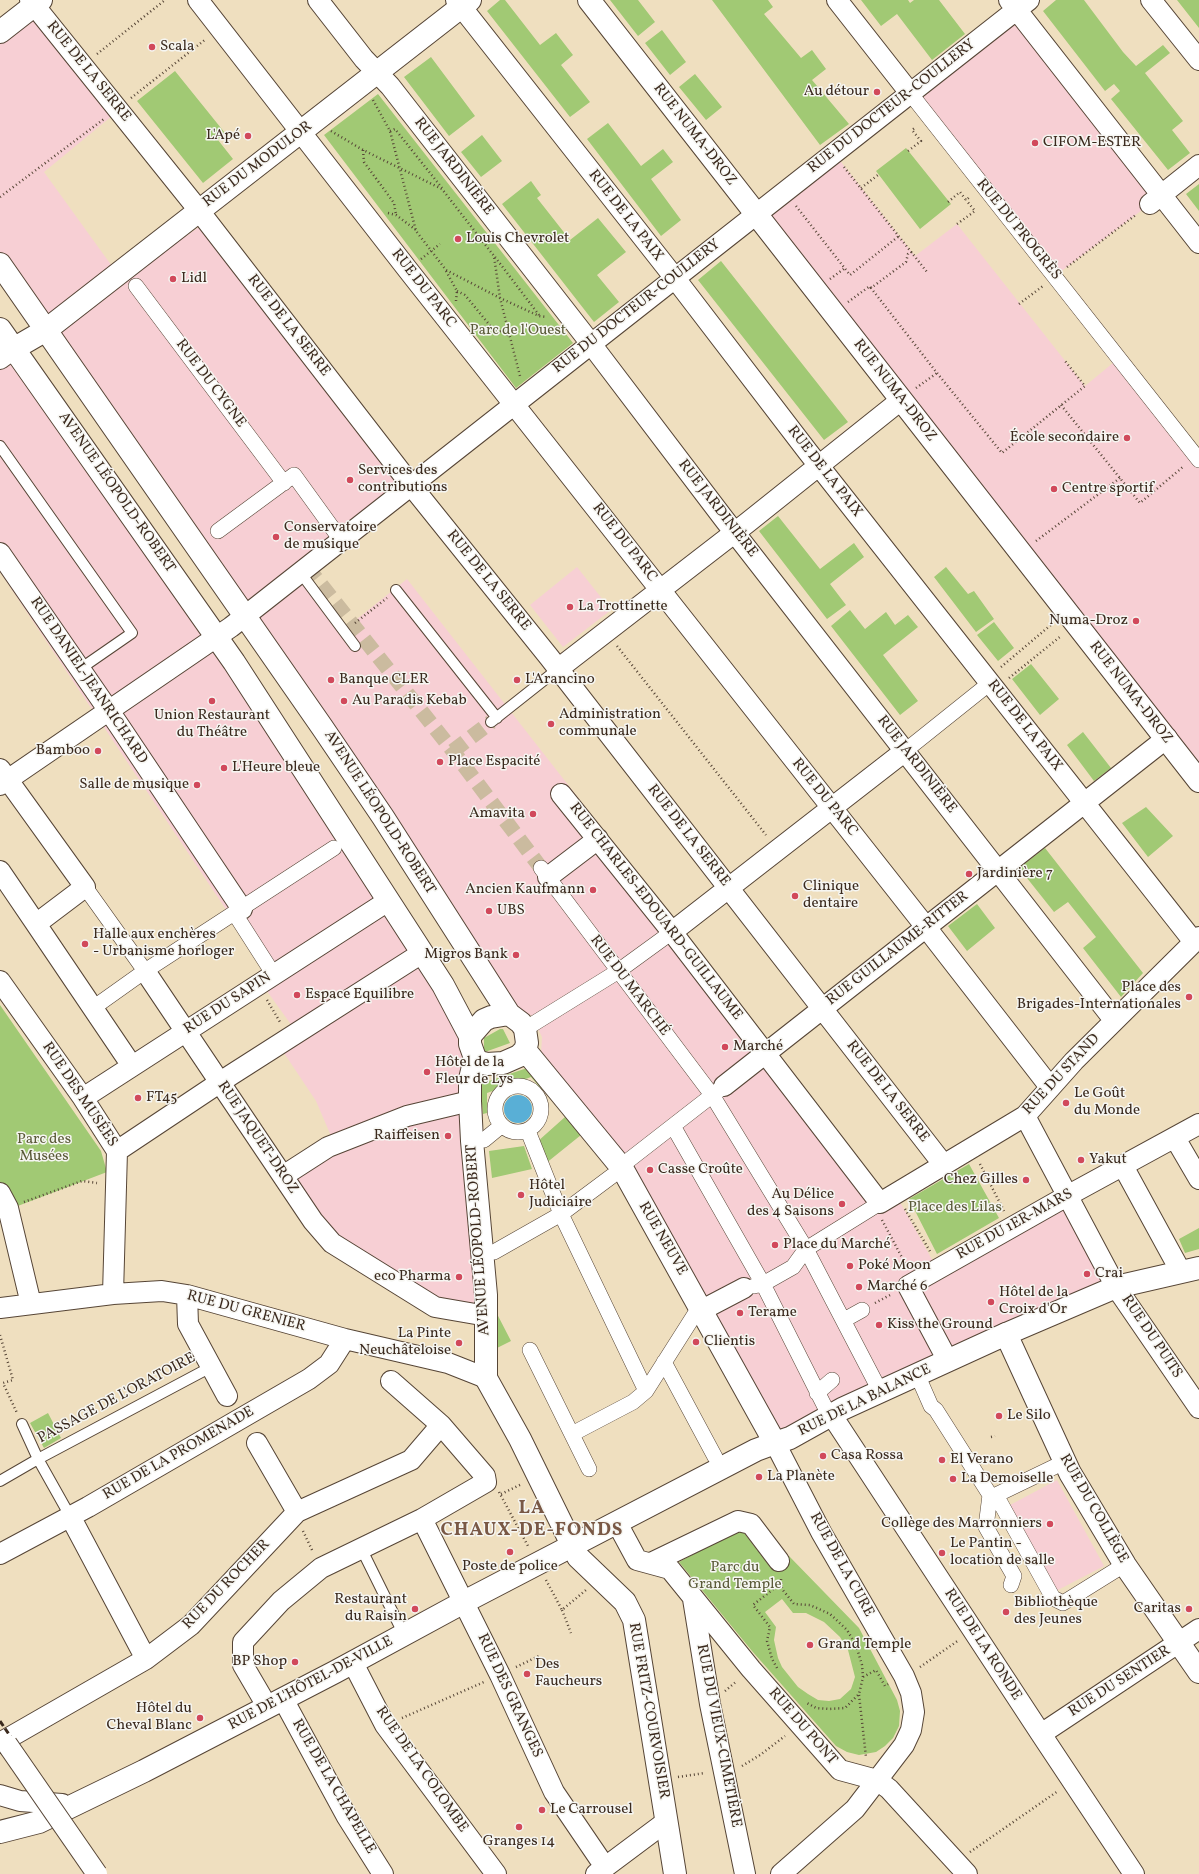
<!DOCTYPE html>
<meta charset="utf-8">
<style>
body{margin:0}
canvas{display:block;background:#efdfbf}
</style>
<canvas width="1199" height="1874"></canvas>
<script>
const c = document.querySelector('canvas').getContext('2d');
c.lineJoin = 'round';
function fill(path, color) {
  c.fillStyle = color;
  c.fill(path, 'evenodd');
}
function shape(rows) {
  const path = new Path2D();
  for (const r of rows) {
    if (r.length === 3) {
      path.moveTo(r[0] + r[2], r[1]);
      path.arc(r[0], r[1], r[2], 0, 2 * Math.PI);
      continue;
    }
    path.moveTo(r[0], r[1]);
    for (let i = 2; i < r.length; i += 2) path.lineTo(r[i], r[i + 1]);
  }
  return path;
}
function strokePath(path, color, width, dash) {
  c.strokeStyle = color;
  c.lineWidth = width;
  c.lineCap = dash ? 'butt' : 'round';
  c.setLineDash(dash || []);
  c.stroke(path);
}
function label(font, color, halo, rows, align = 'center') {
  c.font = font + ' Vollkorn,serif';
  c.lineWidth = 3;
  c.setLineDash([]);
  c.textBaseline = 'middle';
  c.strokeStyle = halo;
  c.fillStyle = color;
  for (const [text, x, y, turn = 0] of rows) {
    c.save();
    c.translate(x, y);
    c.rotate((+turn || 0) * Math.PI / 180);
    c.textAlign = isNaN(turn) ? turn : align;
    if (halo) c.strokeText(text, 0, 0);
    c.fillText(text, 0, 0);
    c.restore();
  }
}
const built = shape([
 [1016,10,1152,182,1150,204,1055,276,910,93],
 [35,16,112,116,44,172,122,280,199,227,402,483,299,565,347,627,407,579,770,1043,879,1193,888,1186,900,1202,939,1272,1064,1204,1104,1285,780,1432,541,1055,542,1037,532,1016,512,1005,0,254,0,43],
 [834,153,915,256,957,224,1085,386,1119,358,1199,460,1199,781,756,214],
 [0,343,238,682,449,1002,469,1068,479,1307,435,1301,337,1238,295,1180,337,1150,316,1101,282,1050,300,1037,264,987,273,982,233,920,0,572],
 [577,567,611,610,563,647,530,605],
 [1057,1480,1104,1566,1056,1591,1010,1505]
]);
const green = shape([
 [500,0,505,0,540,45,556,33,573,55,561,65,590,102,570,117,487,11],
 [610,0,638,0,655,22,638,36],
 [712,0,768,0,773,7,764,14,801,58,812,50,826,69,812,80,849,124,820,145],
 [861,0,908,0,910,3,914,0,939,0,965,34,932,60,897,14,881,26],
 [1056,0,1084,0,1123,52,1136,66,1163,45,1170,53,1145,73,1183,121,1172,130,1190,153,1168,170,1111,99,1120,91,1114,84,1105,91,1043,11],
 [1177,0,1199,0,1199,28],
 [662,30,686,62,670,75,645,43],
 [431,57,475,116,449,136,404,77],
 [175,71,225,133,218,140,233,159,203,183,137,101],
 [695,74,722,107,706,120,679,87],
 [378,94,573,343,516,388,324,135],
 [608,123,641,166,663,149,673,162,651,179,681,220,661,236,587,139],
 [482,135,502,161,481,177,461,152],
 [906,148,951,204,920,229,876,171],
 [531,181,541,195,537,198,570,240,598,218,626,252,597,275,619,302,594,322,502,204],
 [1199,184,1199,211,1186,194],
 [721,261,848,422,824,440,698,280],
 [778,516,820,569,854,543,864,557,830,584,846,605,827,619,759,531],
 [946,567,968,594,974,591,994,619,976,632,934,577],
 [850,610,865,629,886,612,895,625,908,615,918,627,883,655,918,701,900,715,831,626],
 [994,622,1014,648,998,661,977,635],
 [1031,664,1059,699,1040,715,1012,679],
 [1083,732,1111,768,1094,781,1067,745],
 [1146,807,1173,836,1148,857,1122,823],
 [1045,848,1143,973,1121,997,1083,948,1096,937,1068,902,1054,912,1019,868],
 [977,904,995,928,967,951,948,926],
 [0,1005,101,1151,107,1172,2,1212,0,1208],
 [500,1029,503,1029,510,1043,485,1052,484,1049,484,1038],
 [530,1067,549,1088,542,1090,531,1077,487,1093,487,1113,483,1114,480,1084],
 [565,1117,581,1135,545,1164,537,1142],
 [524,1146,532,1169,492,1178,489,1151],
 [969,1164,999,1218,937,1254,909,1199],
 [1199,1228,1199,1249,1185,1253,1179,1239],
 [495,1310,511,1341,493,1350],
 [48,1413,61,1438,44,1448,30,1423],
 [741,1529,771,1568,789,1556,859,1628,897,1700,900,1711,899,1726,893,1738,885,1746,876,1752,859,1755,847,1752,836,1746,752,1651,679,1562],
 [782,1599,793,1613,806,1613,824,1622,840,1637,848,1650,855,1677,851,1689,840,1699,829,1701,818,1700,808,1694,798,1687,782,1667,778,1658,774,1640,776,1627,765,1612]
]);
const water = shape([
 [518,1109,14]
]);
const pedestrianTunnel = shape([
 [307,567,453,751,541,868],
 [453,751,491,722]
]);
const path = shape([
 [97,54,165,0],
 [131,98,206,39],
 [373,100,390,131,416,231,446,270,500,298,539,316,547,317],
 [331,131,363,150,442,189,494,256,500,298,520,376],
 [390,131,395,129,442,188],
 [363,150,364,162,394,203,396,215],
 [908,151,921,141,912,130,916,127],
 [844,167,927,272],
 [861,188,878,175],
 [0,197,104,119],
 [948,202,960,192,966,200,971,196],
 [796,206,850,275,899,236],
 [388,213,396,215,416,230],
 [957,224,975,211,966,200],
 [912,252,908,254,906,262,871,288,937,373,1002,453,1085,386,1065,361],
 [495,257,539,315],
 [421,259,440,244],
 [1067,267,1137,214],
 [446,271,457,291,456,301],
 [830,279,845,268],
 [457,291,465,295,492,328,510,336],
 [848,302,870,286,871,288],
 [1019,304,1043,286],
 [916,388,937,373],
 [1061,405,1140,503,1184,466],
 [1036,541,1120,478],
 [355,623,387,598],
 [617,646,766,835],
 [1001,667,1052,624],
 [1009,678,1061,636],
 [267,1000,280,1022],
 [980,1164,1004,1211],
 [24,1202,82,1181,97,1183],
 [905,1209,931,1253],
 [882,1220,906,1265],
 [875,1303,892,1294],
 [0,1335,13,1380,3,1383,17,1413],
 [991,1437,995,1436],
 [499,1492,529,1548],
 [501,1494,522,1484],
 [303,1531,313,1552],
 [781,1579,782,1589,794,1604,810,1605,830,1614,847,1630,856,1645,862,1665,863,1677,859,1694,845,1708,829,1709,816,1708,807,1703],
 [546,1580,562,1610,586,1590],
 [562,1610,571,1633],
 [516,1667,539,1656],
 [920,1667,959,1640],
 [777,1668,772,1659,767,1641,770,1627,753,1605,781,1583],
 [863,1677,876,1670,885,1686,888,1684],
 [725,1691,737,1681],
 [859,1695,866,1757],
 [402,1718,484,1682],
 [742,1766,760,1755,785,1736],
 [678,1777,705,1773],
 [970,1852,1058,1791]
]);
const service = shape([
 [0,446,132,633,80,669],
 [300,572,355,646],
 [396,590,497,718],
 [491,722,558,669],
 [22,1424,38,1459,70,1516],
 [0,1481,38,1459,211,1367],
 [361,1548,404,1635]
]);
const pedestrian = shape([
 [910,93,1199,460],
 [136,286,284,483],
 [218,531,294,475,341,540],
 [905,751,990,683],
 [541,868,712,1095,806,1249,880,1391],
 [85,887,145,971],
 [235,914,274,975],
 [93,1008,145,971,334,848],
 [525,1029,617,972,672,932],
 [518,1109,23],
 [673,1126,763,1284,829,1415],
 [528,1131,561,1214,646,1391],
 [484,1140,501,1126],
 [629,1160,719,1090],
 [494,1252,561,1214,612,1176],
 [754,1286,763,1284,793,1267,806,1249,880,1203],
 [844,1320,862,1310],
 [530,1350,589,1469],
 [664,1362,715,1457],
 [920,1381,931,1406,936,1410,990,1495,996,1495,1054,1467],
 [817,1393,832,1380],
 [572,1434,633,1402,646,1391,700,1306],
 [990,1495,986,1527,1014,1576,1011,1585],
 [996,1495,1053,1598,1063,1603,1116,1570]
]);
const minor = shape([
 [30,0,193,203,418,494,549,657,943,1164],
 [198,0,408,270,918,917,1050,1087],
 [318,0,364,59,390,86,585,336,724,519,1114,1020],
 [456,0,674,277,808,452,1194,942],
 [837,0,910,93],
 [1009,0,1199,243],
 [1151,0,1199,60],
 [1150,204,1199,165],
 [0,359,15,348],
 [0,553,118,724,242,909],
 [558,669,747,523,901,400],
 [0,769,85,887,36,924,132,1066],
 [0,785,231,627,1029,0],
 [561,794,672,932,880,1203,1025,1116,1074,1061,1199,937],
 [0,871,36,924],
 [548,877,598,839],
 [672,932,905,751],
 [145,971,313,1221,332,1243,435,1307,487,1316],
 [0,981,83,1098,117,1151,113,1294],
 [724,1086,1167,738],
 [83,1098,388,901],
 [1025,1116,1116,1287,1199,1408],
 [1175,1138,1199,1179],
 [117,1151,231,1075,422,953],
 [1123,1166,1181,1272],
 [283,1176,328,1147,407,1116,470,1101],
 [0,1193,8,1208,31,1304],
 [187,1295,188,1324,227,1396],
 [0,1308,113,1294,162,1291,187,1295,345,1339,448,1363,486,1378],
 [702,1310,744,1288],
 [948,1361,908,1286,1067,1196,1199,1124],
 [831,1414,1041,1734,1134,1874],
 [257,1443,297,1512],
 [775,1443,821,1532,904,1676,911,1693,914,1712,911,1730,904,1745,855,1809,781,1874],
 [70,1516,146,1659],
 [422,1519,500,1675,554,1792,605,1867],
 [617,1523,637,1560,670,1569,751,1669,840,1770,877,1780,889,1789,967,1874],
 [0,1554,88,1507,309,1379,329,1364,345,1339],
 [651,1563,738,1521,751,1524,779,1561],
 [693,1599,710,1704,745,1874],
 [353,1663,385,1725,496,1874],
 [283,1699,347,1817,383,1874],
 [267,1706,243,1665,243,1642,281,1601,321,1568,422,1519,486,1482,485,1476,441,1425,391,1381],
 [1041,1734,1199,1629],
 [5,1740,146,1659,191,1625,297,1512,411,1460,441,1425],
 [0,1795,20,1801,62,1804],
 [596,1874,667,1821]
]);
const tertiary = shape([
 [0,32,41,0],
 [46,330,470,0]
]);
const secondary = shape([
 [589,0,1199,781],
 [1006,1334,1116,1287,1199,1268],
 [0,1832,39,1822,144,1771,335,1672,464,1602,756,1450,775,1443]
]);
const primary = shape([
 [0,264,322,727,383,817,509,1014],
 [0,329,234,662,443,985,470,1036,470,1044,475,1058,480,1062,487,1064,503,1063,519,1056,525,1050,527,1043,525,1029,521,1023,509,1014,491,1017,484,1020,470,1036],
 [15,348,46,330],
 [525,1050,622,1168,775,1443,790,1438,842,1409,1006,1334,1070,1473,1125,1565,1199,1672],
 [475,1058,470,1079,470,1101,472,1141,486,1295,486,1378,520,1439,578,1557,625,1602,634,1620,675,1874]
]);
const rail = shape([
 [0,1721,103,1874]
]);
const minorBridge = shape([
 [7,1744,97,1874]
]);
const markers = [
 [152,47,4,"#d1495b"],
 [877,92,4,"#d1495b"],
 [248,136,4,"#d1495b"],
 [1035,143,4,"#d1495b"],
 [458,239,4,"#d1495b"],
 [173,279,4,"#d1495b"],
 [1127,438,4,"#d1495b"],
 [350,480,4,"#d1495b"],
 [1054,489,4,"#d1495b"],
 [276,537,4,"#d1495b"],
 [570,607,4,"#d1495b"],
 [1136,621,4,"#d1495b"],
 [331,680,4,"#d1495b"],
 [517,680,4,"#d1495b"],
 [212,701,4,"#d1495b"],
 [344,701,4,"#d1495b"],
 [551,724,4,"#d1495b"],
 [98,751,4,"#d1495b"],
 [440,762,4,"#d1495b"],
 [224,768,4,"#d1495b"],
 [197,785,4,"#d1495b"],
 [533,814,4,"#d1495b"],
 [969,874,4,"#d1495b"],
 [593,890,4,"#d1495b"],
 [795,896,4,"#d1495b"],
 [489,911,4,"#d1495b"],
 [85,944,4,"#d1495b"],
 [516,955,4,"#d1495b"],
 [297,995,4,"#d1495b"],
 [1189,997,4,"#d1495b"],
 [725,1047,4,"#d1495b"],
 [427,1072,4,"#d1495b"],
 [138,1098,4,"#d1495b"],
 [1066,1103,4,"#d1495b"],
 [448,1136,4,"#d1495b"],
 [1081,1160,4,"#d1495b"],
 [650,1170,4,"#d1495b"],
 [1026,1180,4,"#d1495b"],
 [521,1195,4,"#d1495b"],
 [842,1204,4,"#d1495b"],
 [775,1245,4,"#d1495b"],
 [850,1266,4,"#d1495b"],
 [1087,1274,4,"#d1495b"],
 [459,1277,4,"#d1495b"],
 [859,1287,4,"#d1495b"],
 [991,1302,4,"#d1495b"],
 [740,1313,4,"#d1495b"],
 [879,1325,4,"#d1495b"],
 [696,1342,4,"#d1495b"],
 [459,1343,4,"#d1495b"],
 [999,1416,4,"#d1495b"],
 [823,1456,4,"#d1495b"],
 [942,1460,4,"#d1495b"],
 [759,1477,4,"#d1495b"],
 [953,1479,4,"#d1495b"],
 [1050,1524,4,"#d1495b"],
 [510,1552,4,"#d1495b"],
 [942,1553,4,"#d1495b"],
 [415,1609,4,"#d1495b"],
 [1189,1609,4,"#d1495b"],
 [1006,1612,4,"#d1495b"],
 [810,1645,4,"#d1495b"],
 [295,1662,4,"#d1495b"],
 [527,1674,4,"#d1495b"],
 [200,1718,4,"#d1495b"],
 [542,1810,4,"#d1495b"],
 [519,1827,4,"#d1495b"]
];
const poiNames = [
 ["Scala",160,47],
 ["Au détour",869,92,"right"],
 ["L'Apé",240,136,"right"],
 ["CIFOM-ESTER",1043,143],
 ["Louis Chevrolet",466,239],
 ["Lidl",181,279],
 ["École secondaire",1119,438,"right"],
 ["Services des",358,471],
 ["contributions",358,488],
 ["Centre sportif",1062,489],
 ["Conservatoire",284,528],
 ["de musique",284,545],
 ["La Trottinette",578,607],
 ["Numa-Droz",1128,621,"right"],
 ["Banque CLER",339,680],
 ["L'Arancino",525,680],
 ["Au Paradis Kebab",352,701],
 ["Administration",559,715],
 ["communale",559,732],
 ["Union Restaurant",212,716,"center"],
 ["du Théâtre",212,733,"center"],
 ["Bamboo",90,751,"right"],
 ["Place Espacité",448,762],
 ["L'Heure bleue",232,768],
 ["Salle de musique",189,785,"right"],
 ["Amavita",525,814,"right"],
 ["Jardinière 7",977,874],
 ["Clinique",803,887],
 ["dentaire",803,904],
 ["Ancien Kaufmann",585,890,"right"],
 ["UBS",497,911],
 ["Halle aux enchères",93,935],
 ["- Urbanisme horloger",93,952],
 ["Migros Bank",508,955,"right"],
 ["Place des",1181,988,"right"],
 ["Brigades-Internationales",1181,1005,"right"],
 ["Espace Equilibre",305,995],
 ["Marché",733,1047],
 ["Hôtel de la",435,1063],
 ["Fleur de Lys",435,1080],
 ["Le Goût",1074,1094],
 ["du Monde",1074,1111],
 ["FT45",146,1098],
 ["Raiffeisen",440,1136,"right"],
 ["Yakut",1089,1160],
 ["Casse Croûte",658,1170],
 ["Chez Gilles",1018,1180,"right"],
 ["Hôtel",529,1186],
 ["Judiciaire",529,1203],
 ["Au Délice",834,1195,"right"],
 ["des 4 Saisons",834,1212,"right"],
 ["Place du Marché",783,1245],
 ["Poké Moon",858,1266],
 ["Crai",1095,1274],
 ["eco Pharma",451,1277,"right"],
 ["Marché 6",867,1287],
 ["Hôtel de la",999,1293],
 ["Croix d'Or",999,1310],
 ["Terame",748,1313],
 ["Kiss the Ground",887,1325],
 ["La Pinte",451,1334,"right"],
 ["Neuchâteloise",451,1351,"right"],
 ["Clientis",704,1342],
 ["Le Silo",1007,1416],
 ["Casa Rossa",831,1456],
 ["El Verano",950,1460],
 ["La Planète",767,1477],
 ["La Demoiselle",961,1479],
 ["Collège des Marronniers",1042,1524,"right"],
 ["Le Pantin -",950,1544],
 ["location de salle",950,1561],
 ["Poste de police",510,1567,"center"],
 ["Restaurant",407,1600,"right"],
 ["du Raisin",407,1617,"right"],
 ["Bibliothèque",1014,1603],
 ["des Jeunes",1014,1620],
 ["Caritas",1181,1609,"right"],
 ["Grand Temple",818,1645],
 ["BP Shop",287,1662,"right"],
 ["Des",535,1665],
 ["Faucheurs",535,1682],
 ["Hôtel du",192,1709,"right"],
 ["Cheval Blanc",192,1726,"right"],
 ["Le Carrousel",550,1810],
 ["Granges 14",519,1842,"center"]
];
const streetNames = [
 ["RUE DE LA SERRE",88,72,51],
 ["RUE DU DOCTEUR-COULLERY",892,107,-38],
 ["RUE NUMA-DROZ",694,135,52],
 ["RUE DU MODULOR",258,165,-37],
 ["RUE JARDINIÈRE",453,167,52],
 ["RUE DE LA PAIX",625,216,52],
 ["RUE DU PROGRÈS",1018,230,51],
 ["RUE DU PARC",423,289,52],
 ["RUE DU DOCTEUR-COULLERY",637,307,-38],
 ["RUE DE LA SERRE",288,326,52],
 ["RUE DU CYGNE",210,384,53],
 ["RUE NUMA-DROZ",894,391,52],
 ["RUE DE LA PAIX",824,472,52],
 ["AVENUE LÉOPOLD-ROBERT",116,493,55],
 ["RUE JARDINIÈRE",717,509,52],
 ["RUE DU PARC",624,543,52],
 ["RUE DE LA SERRE",488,581,51],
 ["RUE DANIEL-JEANRICHARD",88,681,56],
 ["RUE NUMA-DROZ",1130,693,52],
 ["RUE DE LA PAIX",1024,726,52],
 ["RUE JARDINIÈRE",916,765,52],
 ["RUE DU PARC",824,798,51],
 ["AVENUE LÉOPOLD-ROBERT",379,813,57],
 ["RUE DE LA SERRE",688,836,52],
 ["RUE CHARLES-EDOUARD-GUILLAUME",655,912,52],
 ["RUE GUILLAUME-RITTER",898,949,-38],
 ["RUE DU MARCHÉ",629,986,53],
 ["RUE DU SAPIN",228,1004,-33],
 ["RUE DU STAND",1062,1075,-47],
 ["RUE DE LA SERRE",887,1092,52],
 ["RUE DES MUSÉES",79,1095,56],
 ["RUE JAQUET-DROZ",257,1138,56],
 ["RUE DU 1ER-MARS",1015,1225,-29],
 ["RUE NEUVE",662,1239,60],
 ["AVENUE LÉOPOLD-ROBERT",479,1240,-94],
 ["RUE DU GRENIER",246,1312,15],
 ["RUE DU PUITS",1151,1337,56],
 ["PASSAGE DE L'ORATOIRE",117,1399,-28],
 ["RUE DE LA BALANCE",865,1401,-26],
 ["RUE DE LA PROMENADE",179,1454,-30],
 ["RUE DU COLLÈGE",1093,1509,60],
 ["RUE DE LA CURE",841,1565,61],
 ["RUE DU ROCHER",227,1585,-46],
 ["RUE DE LA RONDE",982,1645,57],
 ["RUE DU SENTIER",1120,1682,-33],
 ["RUE DE L'HÔTEL-DE-VILLE",311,1684,-28],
 ["RUE DES GRANGES",509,1696,65],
 ["RUE FRITZ-COURVOISIER",648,1711,80],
 ["RUE DU PONT",802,1727,49],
 ["RUE DU VIEUX-CIMETIÈRE",718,1736,79],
 ["RUE DE LA COLOMBE",421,1770,55],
 ["RUE DE LA CHAPELLE",333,1787,60]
];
const parkNames = [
 ["Parc de l'Ouest",518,331],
 ["Parc des",44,1140],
 ["Musées",44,1157],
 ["Place des Lilas",955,1208],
 ["Parc du",735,1568],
 ["Grand Temple",735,1585]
];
const districtNames = [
 ["LA",532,1510],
 ["CHAUX-DE-FONDS",532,1532]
];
fill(built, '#f7cfd4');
fill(green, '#a1c974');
fill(water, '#59afd6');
strokePath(pedestrianTunnel, '#cbbb9f', 15, [15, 8]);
strokePath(service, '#564536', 12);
strokePath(pedestrian, '#564536', 16);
strokePath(minor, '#564536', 22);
strokePath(tertiary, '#564536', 24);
strokePath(secondary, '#564536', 24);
strokePath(primary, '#564536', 24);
strokePath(path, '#564536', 2.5, [1, 3]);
strokePath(service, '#fff', 10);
strokePath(pedestrian, '#fff', 15);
strokePath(minor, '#fff', 20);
strokePath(tertiary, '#fff', 22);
strokePath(secondary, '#fff', 22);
strokePath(primary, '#fff', 22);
strokePath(rail, '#3b2a1e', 3, [6, 3]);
strokePath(minorBridge, '#564536', 22, []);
strokePath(minorBridge, '#fff', 20);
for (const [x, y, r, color] of markers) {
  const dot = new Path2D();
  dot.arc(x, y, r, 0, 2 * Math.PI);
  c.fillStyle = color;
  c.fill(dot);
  strokePath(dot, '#f6f6f2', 1.5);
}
label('15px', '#3b2a1e', '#f6f6f2', poiNames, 'left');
label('15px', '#3b2a1e', '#f6f6f2', streetNames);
label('15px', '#5a5a38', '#f6f6f2', parkNames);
c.letterSpacing = '1px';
label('bold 19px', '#795845', '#f6f6f2', districtNames);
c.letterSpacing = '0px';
</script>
